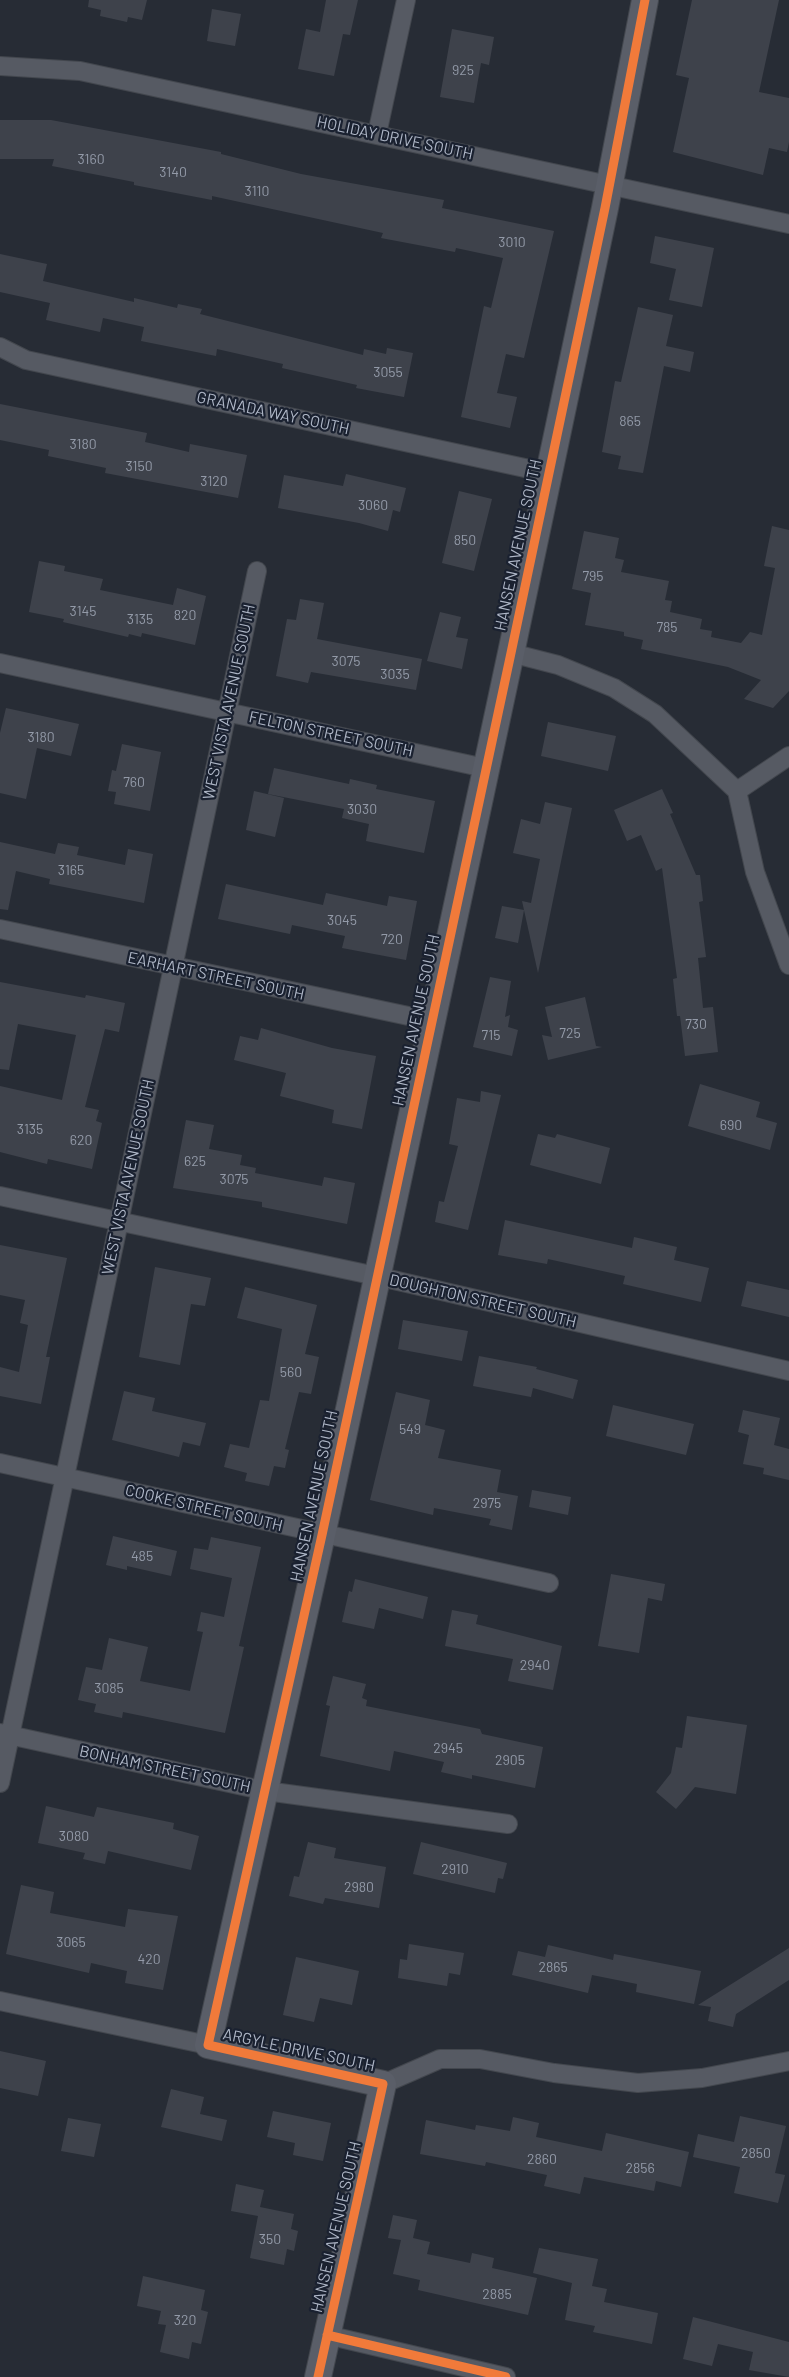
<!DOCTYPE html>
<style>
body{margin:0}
canvas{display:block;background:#272c35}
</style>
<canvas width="789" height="2377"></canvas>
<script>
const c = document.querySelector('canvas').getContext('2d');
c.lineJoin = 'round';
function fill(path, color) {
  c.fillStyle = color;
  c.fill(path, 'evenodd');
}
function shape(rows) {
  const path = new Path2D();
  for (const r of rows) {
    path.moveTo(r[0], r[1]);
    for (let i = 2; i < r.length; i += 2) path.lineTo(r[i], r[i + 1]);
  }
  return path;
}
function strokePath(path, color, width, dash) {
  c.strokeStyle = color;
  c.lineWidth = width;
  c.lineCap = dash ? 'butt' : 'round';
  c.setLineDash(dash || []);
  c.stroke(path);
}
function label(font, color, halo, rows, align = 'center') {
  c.font = font + ' Barlow,sans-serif';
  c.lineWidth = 4.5;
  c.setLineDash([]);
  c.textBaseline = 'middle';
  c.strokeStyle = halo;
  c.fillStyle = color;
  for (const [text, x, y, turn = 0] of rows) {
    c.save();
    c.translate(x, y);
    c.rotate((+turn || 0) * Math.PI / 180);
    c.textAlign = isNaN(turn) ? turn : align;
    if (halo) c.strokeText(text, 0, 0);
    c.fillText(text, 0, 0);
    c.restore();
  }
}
const building = shape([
 [89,0,147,0,142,20,128,17,127,22,100,16,101,10,88,7],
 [326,0,358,0,350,35,343,34,334,76,298,69,306,29,320,32],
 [692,0,779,0,759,92,789,98,789,142,787,152,769,148,763,175,673,152,689,78,676,75],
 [212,9,241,14,235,46,207,41],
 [452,29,494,37,489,65,481,63,474,103,440,97],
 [0,120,51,120,221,152,221,154,301,174,444,200,442,208,554,231,524,358,506,354,497,393,517,397,510,428,461,417,484,306,491,308,503,258,456,248,455,252,381,238,383,233,212,196,212,200,134,185,134,182,52,166,54,159,0,159],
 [655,236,714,248,702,307,669,300,676,269,650,263],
 [0,254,47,264,43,281,134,302,134,298,177,308,178,304,202,309,200,314,363,355,364,349,386,354,387,348,413,353,404,397,356,388,357,385,282,368,283,364,217,349,216,356,141,341,144,327,103,318,100,332,46,320,50,303,0,292],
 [638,307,673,315,666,346,694,352,690,372,664,366,643,473,618,469,621,456,602,452,615,381,621,382],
 [0,404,147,433,145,442,189,452,190,444,247,455,238,498,105,473,106,468,48,456,49,450,0,440],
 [346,474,406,488,400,512,393,510,388,531,359,523,278,508,284,475,343,486],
 [459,491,492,499,474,571,442,563],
 [772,526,789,530,789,691,773,708,744,699,761,680,728,667,641,649,643,640,624,636,624,632,585,625,591,593,572,589,584,531,619,538,615,558,624,560,621,572,669,581,665,600,672,601,670,612,702,619,700,629,712,631,711,637,741,643,750,632,762,635,775,568,764,566],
 [39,561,65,566,64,571,103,579,100,590,173,605,177,588,206,596,195,645,142,633,141,637,129,634,128,637,63,622,64,619,29,612],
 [300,599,324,603,317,639,422,659,416,690,311,672,308,683,276,676,287,619,296,620],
 [440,612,461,617,456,637,468,639,462,669,427,661],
 [6,708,79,724,71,756,37,748,26,799,0,793,0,733],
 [548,722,616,736,608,771,541,756],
 [122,744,161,752,150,811,114,804,116,792,108,791,112,770,116,771],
 [274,768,349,784,350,779,377,785,376,789,435,801,424,853,366,841,369,824,342,818,344,809,268,794],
 [662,789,673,813,670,814,696,875,700,875,703,901,699,902,706,957,698,958,703,1008,713,1007,718,1052,685,1056,680,1016,677,1016,673,979,677,978,662,868,656,871,641,835,627,841,614,810],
 [254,791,284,798,275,837,246,830],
 [545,802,572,808,538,973,522,901,531,903,540,859,513,853,521,819,540,824],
 [0,842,55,854,58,843,79,847,77,855,125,865,128,849,153,854,144,903,49,884,50,879,16,871,8,910,0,909],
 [226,884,323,905,326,893,387,906,389,896,417,901,406,960,342,948,345,936,292,925,290,934,218,919],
 [502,906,524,910,518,943,495,938],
 [490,977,511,981,505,1017,510,1015,508,1027,518,1030,512,1056,473,1047],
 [0,982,85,998,86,995,125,1003,119,1032,105,1029,85,1107,99,1110,96,1121,102,1123,92,1169,48,1159,47,1164,0,1152,0,1086,62,1100,76,1035,18,1024,9,1070,0,1069],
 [585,997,596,1046,602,1047,548,1060,542,1035,552,1037,545,1007],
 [261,1028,332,1048,376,1056,362,1129,332,1123,334,1110,280,1096,286,1073,234,1060,240,1036,258,1040],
 [700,1084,760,1102,756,1117,777,1123,770,1150,688,1126],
 [481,1091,501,1095,468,1230,435,1222,439,1201,444,1202,458,1146,449,1144,457,1098,480,1102],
 [186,1120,214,1125,209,1149,242,1155,240,1165,256,1168,255,1173,322,1186,324,1177,355,1183,347,1224,262,1207,262,1202,173,1188],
 [538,1134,555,1138,557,1134,610,1148,601,1184,530,1165],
 [505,1220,632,1248,634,1237,677,1247,674,1260,709,1268,701,1302,623,1284,625,1276,548,1259,547,1264,498,1255],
 [0,1245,67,1258,46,1357,50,1357,41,1404,0,1396,0,1367,19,1372,28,1325,20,1323,25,1300,0,1295],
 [155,1267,211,1278,205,1306,191,1304,180,1365,139,1357],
 [747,1281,789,1290,789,1317,741,1306],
 [245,1287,317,1305,305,1354,319,1357,311,1394,299,1392,285,1449,289,1450,285,1468,274,1466,269,1486,245,1481,247,1473,224,1467,230,1444,249,1448,260,1400,269,1401,282,1329,237,1318],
 [403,1320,468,1331,462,1361,398,1349],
 [479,1356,537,1367,536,1369,578,1380,573,1399,533,1388,531,1397,473,1386],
 [124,1391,155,1398,152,1411,206,1423,200,1446,183,1442,179,1457,112,1440],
 [396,1392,430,1400,425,1425,445,1430,438,1458,501,1470,497,1492,518,1496,512,1530,489,1525,491,1519,434,1508,433,1515,370,1500],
 [613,1405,694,1424,686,1455,606,1436],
 [743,1410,780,1418,774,1445,789,1449,789,1480,763,1474,764,1468,743,1464,749,1435,738,1432],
 [532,1490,571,1497,568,1515,529,1507],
 [113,1536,177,1551,171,1576,127,1566,127,1570,106,1565],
 [211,1537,261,1547,239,1646,244,1647,225,1733,123,1712,122,1718,94,1712,96,1704,78,1700,86,1667,102,1670,109,1638,148,1647,140,1681,190,1691,203,1632,197,1631,201,1612,224,1617,232,1578,190,1569,194,1548,208,1550],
 [611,1574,665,1584,662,1601,648,1598,639,1653,598,1646],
 [355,1579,428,1597,423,1619,379,1608,374,1629,342,1622,349,1591,352,1592],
 [452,1610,478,1615,476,1624,562,1646,553,1690,508,1681,513,1659,445,1646],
 [333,1676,366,1684,362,1698,367,1700,366,1706,480,1729,482,1734,543,1747,535,1788,472,1775,472,1779,441,1772,444,1762,394,1751,390,1771,320,1756,330,1706,326,1705],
 [687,1716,747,1725,736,1794,695,1787,676,1809,656,1792,671,1773,676,1747,682,1748],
 [46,1806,94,1817,97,1807,174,1823,173,1829,199,1836,191,1870,108,1851,105,1864,83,1859,85,1853,38,1843],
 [308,1842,336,1848,334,1858,386,1867,379,1908,325,1898,323,1904,289,1896,294,1876,299,1877],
 [421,1842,507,1863,503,1879,498,1878,495,1893,413,1874],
 [21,1885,54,1892,50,1913,125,1927,128,1909,178,1916,163,1990,125,1983,127,1971,91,1963,89,1973,6,1954],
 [409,1944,464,1953,460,1975,449,1973,447,1986,398,1978,400,1959,407,1960],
 [548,1945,613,1960,614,1954,701,1971,694,2004,636,1992,637,1984,592,1975,588,1993,512,1975,518,1951,545,1957],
 [789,1948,789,1980,736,2014,733,2027,708,2021,711,2007,698,2005],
 [296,1957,359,1971,352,2005,320,1998,314,2022,283,2015],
 [0,2051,46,2061,38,2096,0,2088],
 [171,2089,204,2097,200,2114,227,2120,222,2141,161,2127],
 [273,2111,331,2123,323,2161,293,2155,295,2143,267,2137],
 [740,2116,786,2126,775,2173,785,2175,778,2203,734,2193,740,2167,693,2157,698,2134,734,2142],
 [513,2117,539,2123,536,2137,602,2151,606,2133,689,2152,681,2187,656,2181,654,2191,584,2177,580,2194,544,2186,547,2175,486,2162,485,2166,420,2154,426,2120,475,2130,476,2125,510,2131],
 [68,2118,101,2124,94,2157,61,2151],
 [236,2184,264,2190,260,2207,294,2214,291,2229,298,2231,294,2251,287,2249,284,2265,250,2258,258,2216,231,2211],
 [393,2215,417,2220,413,2238,430,2242,427,2254,470,2263,472,2253,494,2258,492,2268,537,2278,528,2315,418,2290,420,2280,393,2274,401,2240,388,2238],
 [539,2248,598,2259,592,2286,607,2289,604,2302,658,2313,652,2344,593,2332,595,2326,565,2320,572,2283,533,2273],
 [143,2276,205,2290,201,2310,208,2312,201,2344,192,2342,189,2359,160,2352,166,2325,158,2324,161,2311,137,2306],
 [693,2317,789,2342,789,2377,749,2370,753,2352,718,2344,712,2366,683,2359]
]);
const street = shape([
 [0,66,80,71,789,224],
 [377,134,406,0],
 [0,347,26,360,548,473],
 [511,653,558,665,614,688,655,714,737,791,755,872,789,965],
 [0,663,485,768],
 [737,791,789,756],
 [0,929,432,1021],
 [0,1196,376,1276,789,1371],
 [0,1463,549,1583],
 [0,1733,266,1791,508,1824],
 [0,1783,257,571],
 [0,2001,208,2045],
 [383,2084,440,2059,480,2059,554,2073,638,2083,702,2078,789,2061],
 [327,2335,506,2377]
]);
const secondary = shape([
 [318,2377,383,2084,208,2045,322,1535,511,653,605,208,645,0]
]);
const cycleway = shape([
 [327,2335,506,2377],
 [318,2377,383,2084,208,2045,322,1535,511,653,605,208,645,0]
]);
const numberNames = [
 ["925",463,70],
 ["3160",91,159],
 ["3140",173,172],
 ["3110",257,191],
 ["3010",512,242],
 ["3055",388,372],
 ["865",630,421],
 ["3180",83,444],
 ["3150",139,466],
 ["3120",214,481],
 ["3060",373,505],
 ["850",465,540],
 ["795",593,576],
 ["3145",83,611],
 ["820",185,615],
 ["3135",140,619],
 ["785",667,627],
 ["3075",346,661],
 ["3035",395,674],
 ["3180",41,737],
 ["760",134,782],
 ["3030",362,809],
 ["3165",71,870],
 ["3045",342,920],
 ["720",392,939],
 ["730",696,1024],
 ["725",570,1033],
 ["715",491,1035],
 ["690",731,1125],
 ["3135",30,1129],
 ["620",81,1140],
 ["625",195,1161],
 ["3075",234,1179],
 ["560",291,1372],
 ["549",410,1429],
 ["2975",487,1503],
 ["485",142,1556],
 ["2940",535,1665],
 ["3085",109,1688],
 ["2945",448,1748],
 ["2905",510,1760],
 ["3080",74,1836],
 ["2910",455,1869],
 ["2980",359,1887],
 ["3065",71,1942],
 ["420",149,1959],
 ["2865",553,1967],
 ["2850",756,2153],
 ["2860",542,2159],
 ["2856",640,2168],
 ["350",270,2239],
 ["2885",497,2294],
 ["320",185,2320]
];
const streetNames = [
 ["HOLIDAY DRIVE SOUTH",395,138,12],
 ["GRANADA WAY SOUTH",273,413,12],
 ["HANSEN AVENUE SOUTH",518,545,-78],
 ["WEST VISTA AVENUE SOUTH",229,702,-78],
 ["FELTON STREET SOUTH",331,734,12],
 ["EARHART STREET SOUTH",216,976,12],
 ["HANSEN AVENUE SOUTH",416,1020,-78],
 ["WEST VISTA AVENUE SOUTH",128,1177,-78],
 ["DOUGHTON STREET SOUTH",483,1301,13],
 ["HANSEN AVENUE SOUTH",314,1496,-78],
 ["COOKE STREET SOUTH",204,1508,13],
 ["BONHAM STREET SOUTH",165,1769,12],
 ["ARGYLE DRIVE SOUTH",299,2050,12],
 ["HANSEN AVENUE SOUTH",336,2227,-77]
];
fill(building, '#3e424b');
strokePath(street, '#43474e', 20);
strokePath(secondary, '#43474e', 28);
strokePath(street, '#565a63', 18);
strokePath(secondary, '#5a5e68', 26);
strokePath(cycleway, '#f17a3a', 9);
label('14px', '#939aa8', null, numberNames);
label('16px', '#afb7c7', '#1a2130', streetNames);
</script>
